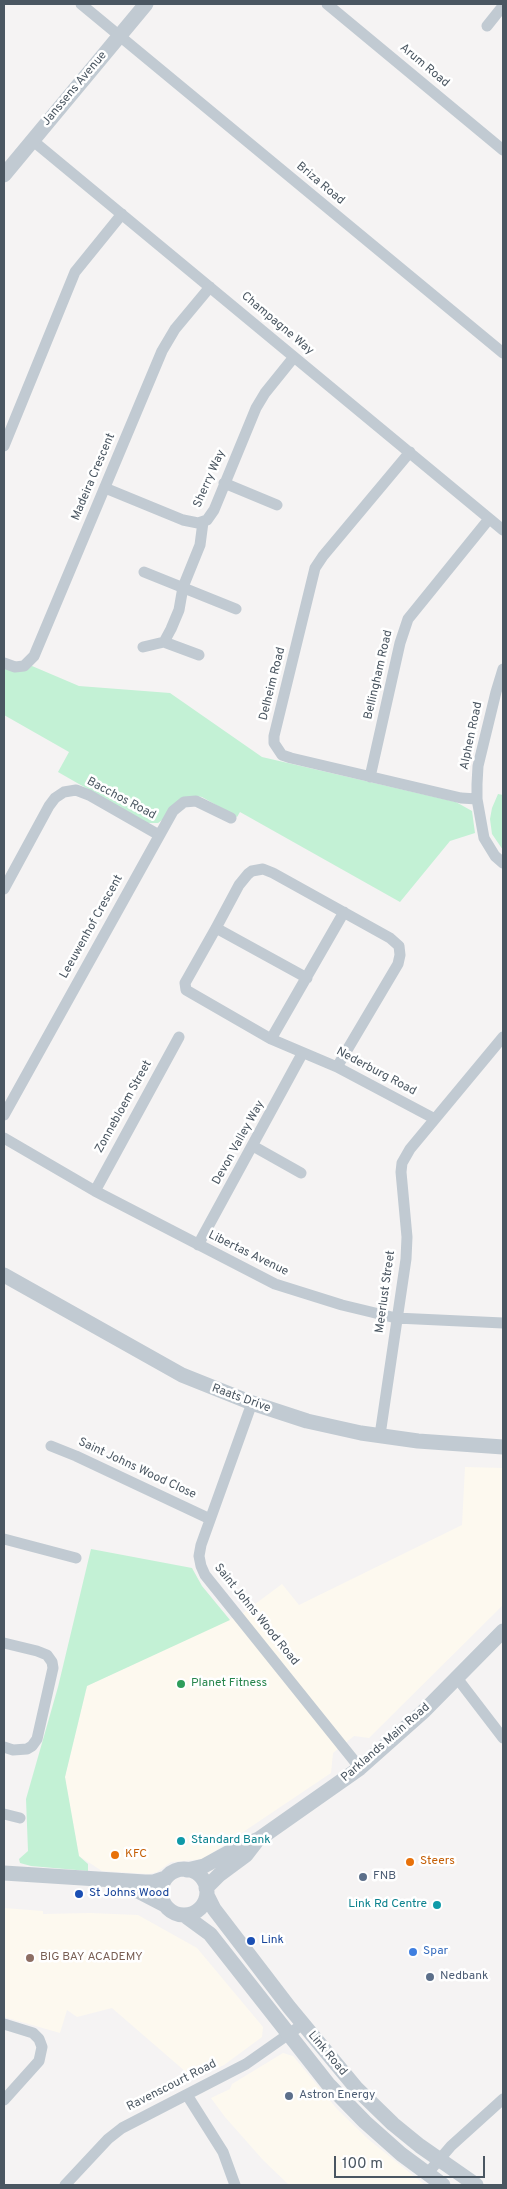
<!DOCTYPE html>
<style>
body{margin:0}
#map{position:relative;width:507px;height:2189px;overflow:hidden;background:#f5f3f3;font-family:Overpass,sans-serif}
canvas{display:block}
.frame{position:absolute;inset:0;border:5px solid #4a5661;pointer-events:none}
.scale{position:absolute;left:334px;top:2156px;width:151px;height:22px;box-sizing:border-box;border:2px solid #4a5661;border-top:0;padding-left:6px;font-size:15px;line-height:18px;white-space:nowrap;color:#4a5661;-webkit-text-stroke:4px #fff;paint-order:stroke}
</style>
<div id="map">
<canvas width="507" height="2189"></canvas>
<div class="frame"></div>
<div class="scale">100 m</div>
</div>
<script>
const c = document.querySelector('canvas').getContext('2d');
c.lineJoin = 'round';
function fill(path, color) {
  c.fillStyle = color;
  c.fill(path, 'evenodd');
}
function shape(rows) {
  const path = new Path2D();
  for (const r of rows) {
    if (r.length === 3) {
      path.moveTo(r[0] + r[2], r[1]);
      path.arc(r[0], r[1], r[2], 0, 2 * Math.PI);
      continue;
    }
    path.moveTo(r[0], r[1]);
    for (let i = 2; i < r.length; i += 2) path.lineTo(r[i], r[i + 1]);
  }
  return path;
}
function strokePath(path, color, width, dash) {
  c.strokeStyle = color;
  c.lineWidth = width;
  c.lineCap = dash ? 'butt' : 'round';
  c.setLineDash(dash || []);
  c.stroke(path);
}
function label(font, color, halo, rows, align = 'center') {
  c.font = font + ' Overpass,sans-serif';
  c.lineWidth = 5;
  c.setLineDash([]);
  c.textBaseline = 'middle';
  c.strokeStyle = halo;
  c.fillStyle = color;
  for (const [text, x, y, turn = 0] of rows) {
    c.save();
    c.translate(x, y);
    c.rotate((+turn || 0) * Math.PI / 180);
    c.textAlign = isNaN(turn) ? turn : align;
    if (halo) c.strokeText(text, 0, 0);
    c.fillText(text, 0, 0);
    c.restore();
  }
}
const commercial = shape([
 [465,1467,503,1468,503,1605,369,1738,354,1736,333,1753,331,1773,203,1859,171,1862,157,1872,149,1874,102,1871,79,1856,65,1777,87,1686,243,1613,282,1584,299,1605,462,1525],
 [4,1908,43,1911,43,1914,90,1913,138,1915,197,1948,263,2027,262,2037,224,2065,194,2079,112,2008,77,2017,67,2010,60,2033,4,2017],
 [283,2053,293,2056,337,2109,368,2139,425,2185,289,2185,263,2160,225,2117,211,2098,230,2089,232,2084]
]);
const green = shape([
 [32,666,79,686,170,693,262,757,456,802,472,811,475,833,450,841,400,902,240,812,237,817,202,797,196,796,158,823,147,823,58,772,69,752,4,715,4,668],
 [498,794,503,795,503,850,492,834,490,819,492,808],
 [91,1549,192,1568,202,1586,230,1620,87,1686,65,1777,79,1856,88,1864,88,1871,31,1866,20,1863,19,1859,28,1851,26,1799,58,1687]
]);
const minor = shape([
 [81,4,503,353],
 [327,4,503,150],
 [487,26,503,6],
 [32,140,503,530],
 [4,446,75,272,122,214],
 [410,452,323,556,315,568,274,736,274,743,282,755,291,758,461,798,477,799],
 [224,483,277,505],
 [105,488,183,520,198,523,207,520,214,510,256,408,265,393,294,357],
 [144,572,236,609],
 [164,642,199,655],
 [143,647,164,642,171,629,179,610,183,587,200,545,203,522],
 [4,663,15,667,24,666,34,656,162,351,175,329,210,287],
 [503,669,496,692,478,766,477,784,477,799,484,838,495,856,503,863],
 [370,777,400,643,408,619,489,519],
 [4,889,49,806,55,798,64,792,76,790,89,795,159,835],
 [216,928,307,978],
 [271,1039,344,912],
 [337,1067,398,964,400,955,399,946,390,938,273,873,263,869,252,871,248,874,239,885,216,928,185,983,186,990,271,1039,337,1067,435,1119],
 [4,1115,173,811,184,802,196,801,231,818],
 [4,1138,95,1191,275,1284,342,1305,396,1318,503,1323],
 [253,1146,301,1173],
 [95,1191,179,1037],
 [198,1245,302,1054],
 [252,1403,201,1545,199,1556,201,1566,205,1575,360,1768],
 [380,1435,406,1259,407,1237,401,1172,402,1163,410,1149,503,1037],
 [51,1446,76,1456,210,1519],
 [4,1539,76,1558],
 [4,1643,37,1651,47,1655,52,1662,53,1668,37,1739,32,1746,27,1749,13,1750,4,1747],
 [457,1678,503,1738],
 [4,1814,20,1818],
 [4,2024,33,2033,39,2039,42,2047,39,2061,4,2100],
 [187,2095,223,2152,235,2185],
 [427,2174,451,2146,503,2099],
 [65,2185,108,2139,122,2128,246,2064,303,2024]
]);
const tertiary = shape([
 [4,175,146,4],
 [4,1275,182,1375,252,1403,307,1421,361,1433,418,1441,503,1447],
 [184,1892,23],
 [187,1870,204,1866,233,1850,259,1839,360,1768,423,1712,503,1631],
 [4,1873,145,1882,153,1882,165,1878],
 [206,1888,219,1875,246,1855,256,1842],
 [122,1889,138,1891,165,1905],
 [207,1895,214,1909,289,2007,357,2089,393,2124,420,2146,476,2185],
 [184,1915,210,1934,328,2084,365,2122,401,2154,443,2185]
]);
const markers = [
 [181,1684,5,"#2e9e5b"],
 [181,1841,5,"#0f9aa8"],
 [115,1855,5,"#e8710a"],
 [410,1862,5,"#e8710a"],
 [363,1877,5,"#5c6f8a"],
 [79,1894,5,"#1a4fb4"],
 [437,1905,5,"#0f9aa8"],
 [251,1941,5,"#1a4fb4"],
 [413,1952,5,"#3f7fe0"],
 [30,1958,5,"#8d6e63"],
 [430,1977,5,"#5c6f8a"],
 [289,2096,5,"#5c6f8a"]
];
const streetNames = [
 ["Arum Road",424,66,40],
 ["Janssens Avenue",75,89,-50],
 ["Briza Road",320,184,40],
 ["Champagne Way",277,324,40],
 ["Madeira Crescent",94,477,-67],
 ["Sherry Way",210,479,-66],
 ["Bellingham Road",379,675,-77],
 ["Delheim Road",273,684,-76],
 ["Alphen Road",472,736,-78],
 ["Bacchos Road",121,799,28],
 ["Leeuwenhof Crescent",92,927,-61],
 ["Nederburg Road",376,1072,28],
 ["Zonnebloem Street",124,1107,-61],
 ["Devon Valley Way",239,1143,-61],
 ["Libertas Avenue",248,1254,26],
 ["Meerlust Street",386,1292,-82],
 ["Raats Drive",241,1399,20],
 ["Saint Johns Wood Close",137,1469,25],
 ["Saint Johns Wood Road",256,1615,51],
 ["Parklands Main Road",386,1743,-41],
 ["Link Road",327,2054,50],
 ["Ravenscourt Road",172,2086,-27]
];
const leisureNames = [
 ["Planet Fitness",191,1684]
];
const cultureNames = [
 ["Standard Bank",191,1841],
 ["Link Rd Centre",427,1905,"right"]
];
const foodNames = [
 ["KFC",125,1855],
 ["Steers",420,1862]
];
const serviceNames = [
 ["FNB",373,1877],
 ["Nedbank",440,1977],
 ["Astron Energy",299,2096]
];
const transitNames = [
 ["St Johns Wood",89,1894],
 ["Link",261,1941]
];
const shopNames = [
 ["Spar",423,1952]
];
const educationNames = [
 ["BIG BAY ACADEMY",40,1958]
];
fill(commercial, '#fdf9ef');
fill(green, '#c3f1d5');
strokePath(minor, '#c1cad2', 11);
strokePath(tertiary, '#c1cad2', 15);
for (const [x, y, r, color] of markers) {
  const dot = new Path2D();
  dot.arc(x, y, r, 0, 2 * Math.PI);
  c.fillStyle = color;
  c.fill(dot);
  strokePath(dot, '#fff', 2);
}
label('12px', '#4a5661', '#fff', streetNames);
label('12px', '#27864d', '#fff', leisureNames, 'left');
label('12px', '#0d838f', '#fff', cultureNames, 'left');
label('12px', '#c56008', '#fff', foodNames, 'left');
label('12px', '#4e5e75', '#fff', serviceNames, 'left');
label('12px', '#164399', '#fff', transitNames, 'left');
label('12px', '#366cbe', '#fff', shopNames, 'left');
label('12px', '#785e54', '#fff', educationNames, 'left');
</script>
